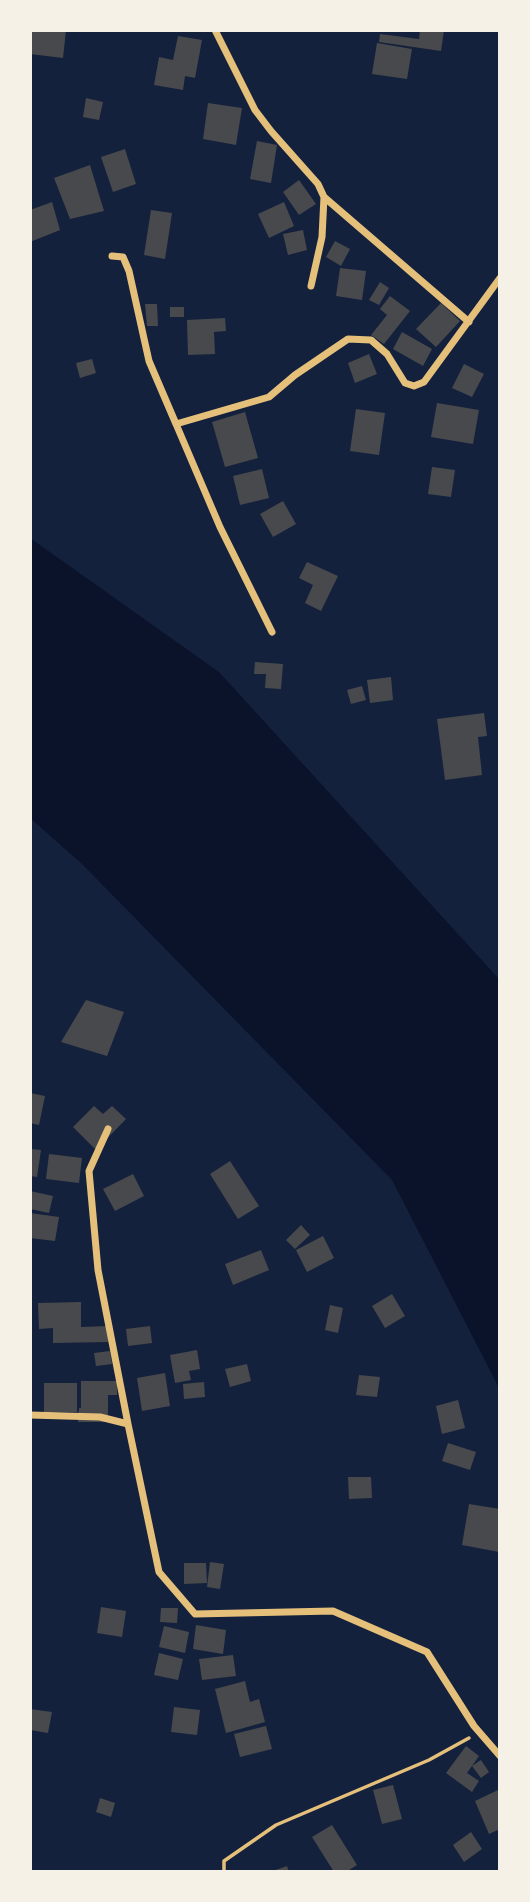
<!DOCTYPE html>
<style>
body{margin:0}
#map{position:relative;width:530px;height:1902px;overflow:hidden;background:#14213d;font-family:"Space Grotesk",sans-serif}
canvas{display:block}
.frame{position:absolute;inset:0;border:32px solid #f6f1e7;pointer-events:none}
</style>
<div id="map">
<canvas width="530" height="1902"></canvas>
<div class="frame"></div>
</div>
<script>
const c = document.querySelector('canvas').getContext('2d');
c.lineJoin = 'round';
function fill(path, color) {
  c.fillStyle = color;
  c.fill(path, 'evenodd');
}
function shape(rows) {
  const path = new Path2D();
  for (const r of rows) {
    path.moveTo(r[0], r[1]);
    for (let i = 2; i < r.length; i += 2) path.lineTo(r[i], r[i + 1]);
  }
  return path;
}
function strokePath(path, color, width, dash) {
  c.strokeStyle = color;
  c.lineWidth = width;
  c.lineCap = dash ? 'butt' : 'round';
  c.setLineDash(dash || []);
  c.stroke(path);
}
const water = shape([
 [30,538,219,672,500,980,500,1390,392,1180,83,865,30,818]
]);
const building = shape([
 [30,30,66,30,63,58,30,54],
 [420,30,444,30,441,51,379,42,380,34,419,39],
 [178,36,202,40,195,78,185,76,183,90,154,85,159,57,173,60],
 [377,43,412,49,407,79,372,74],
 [86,98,103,102,99,120,83,117],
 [208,103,242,108,236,145,203,139],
 [257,141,277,145,271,183,250,179],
 [125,149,136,184,113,192,101,157],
 [90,165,104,211,70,219,54,178],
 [299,180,316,204,299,215,283,192],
 [52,202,60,230,30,242,30,210],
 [284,202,294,226,269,238,258,214],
 [151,210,172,213,165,259,144,255],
 [303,230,307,250,288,255,283,234],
 [335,241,350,249,341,266,326,257],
 [340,268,366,271,362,300,336,296],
 [380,282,389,288,379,305,369,300],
 [390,296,410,311,384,344,371,335,387,315,380,309],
 [441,303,460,321,436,347,416,329],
 [145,304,157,304,158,326,147,326],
 [170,307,184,307,184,317,170,317],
 [225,318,226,331,214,332,215,354,188,355,187,320],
 [402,332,432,349,423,366,393,349],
 [369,354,377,374,355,383,348,363],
 [92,359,96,373,80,378,76,363],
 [464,364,484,374,472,397,452,388],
 [437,403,479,410,473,444,431,437],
 [356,409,385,413,379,455,350,451],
 [245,412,258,458,225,467,212,422],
 [432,467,455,470,451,497,428,494],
 [262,469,269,498,240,505,233,476],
 [283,501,296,524,273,537,260,514],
 [307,562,338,576,321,611,305,603,313,585,299,578],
 [255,662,283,664,281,689,265,688,266,674,254,674],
 [391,677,393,700,370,703,367,680],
 [362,686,366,700,351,704,347,690],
 [484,713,487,736,478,737,482,775,445,780,437,719],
 [86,1000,124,1012,107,1056,61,1042],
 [30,1093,45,1096,39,1125,30,1123],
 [94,1106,103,1114,112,1106,126,1119,96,1150,73,1127],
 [30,1149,41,1150,37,1177,30,1176],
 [49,1154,82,1158,79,1183,46,1179],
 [230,1161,259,1206,238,1219,210,1174],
 [133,1174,144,1196,115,1211,103,1189],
 [30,1191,53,1196,49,1213,30,1209],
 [30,1213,59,1217,55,1241,30,1238],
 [301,1225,310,1235,295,1249,286,1240],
 [323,1236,334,1258,307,1272,296,1250],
 [261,1250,269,1270,233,1285,225,1264],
 [392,1294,405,1316,385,1328,372,1306],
 [81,1302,81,1327,108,1326,108,1342,53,1343,53,1328,39,1329,38,1303],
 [330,1305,343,1308,338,1333,325,1330],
 [150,1326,152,1343,128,1346,126,1329],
 [197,1350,200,1369,189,1371,191,1380,175,1383,170,1355],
 [110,1351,112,1364,96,1366,94,1353],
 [247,1364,251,1381,230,1387,225,1369],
 [165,1373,170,1406,142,1411,137,1378],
 [359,1375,380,1377,377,1397,356,1395],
 [81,1381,117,1381,117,1395,108,1395,108,1422,78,1422,79,1408,81,1408],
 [204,1382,205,1397,184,1399,183,1384],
 [44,1383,77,1383,77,1412,44,1412],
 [458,1400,465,1428,442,1434,436,1406],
 [448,1443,476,1452,470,1470,442,1461],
 [348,1477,371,1477,372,1498,349,1499],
 [469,1504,500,1509,499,1552,462,1545],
 [210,1562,224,1564,220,1589,207,1587],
 [184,1563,206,1563,207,1583,184,1584],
 [101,1607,126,1611,122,1637,97,1633],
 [161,1608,178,1608,177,1623,160,1622],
 [196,1625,226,1630,223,1654,193,1649],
 [164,1626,189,1632,185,1653,159,1647],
 [159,1653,183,1659,178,1680,154,1675],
 [233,1655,236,1676,202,1680,199,1659],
 [245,1681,250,1702,259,1699,265,1722,226,1733,215,1689],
 [174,1707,200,1710,197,1735,171,1732],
 [30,1709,52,1712,48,1733,30,1730],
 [266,1726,272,1749,240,1757,234,1734],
 [466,1746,479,1756,467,1773,479,1781,472,1792,446,1773],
 [481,1760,489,1772,481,1778,472,1766],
 [393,1785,402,1819,382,1824,373,1790],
 [498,1790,500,1795,500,1829,489,1834,475,1801],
 [100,1798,115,1803,111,1817,96,1812],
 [332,1825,357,1865,346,1872,334,1872,312,1837],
 [471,1832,482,1849,464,1862,453,1845],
 [287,1866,289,1872,270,1872]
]);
const path = shape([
 [224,1872,224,1861,276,1825,429,1760,469,1738]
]);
const minor = shape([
 [215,30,255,110,271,131,318,184,324,197,322,237,311,286],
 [324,197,469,322],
 [112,256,123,257,129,271,149,361,176,424],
 [272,632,220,527,176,424,269,397,295,375,348,339,371,340,387,354,405,383,414,386,424,382,500,278],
 [108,1129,89,1171,98,1270,128,1424],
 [30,1415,100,1417,128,1424,159,1572,195,1614,333,1611,427,1652,474,1726,500,1756]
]);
fill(water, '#0b132b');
fill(building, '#48494c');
strokePath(path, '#e5c07b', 3.5);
strokePath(minor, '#e5c07b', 7);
</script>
